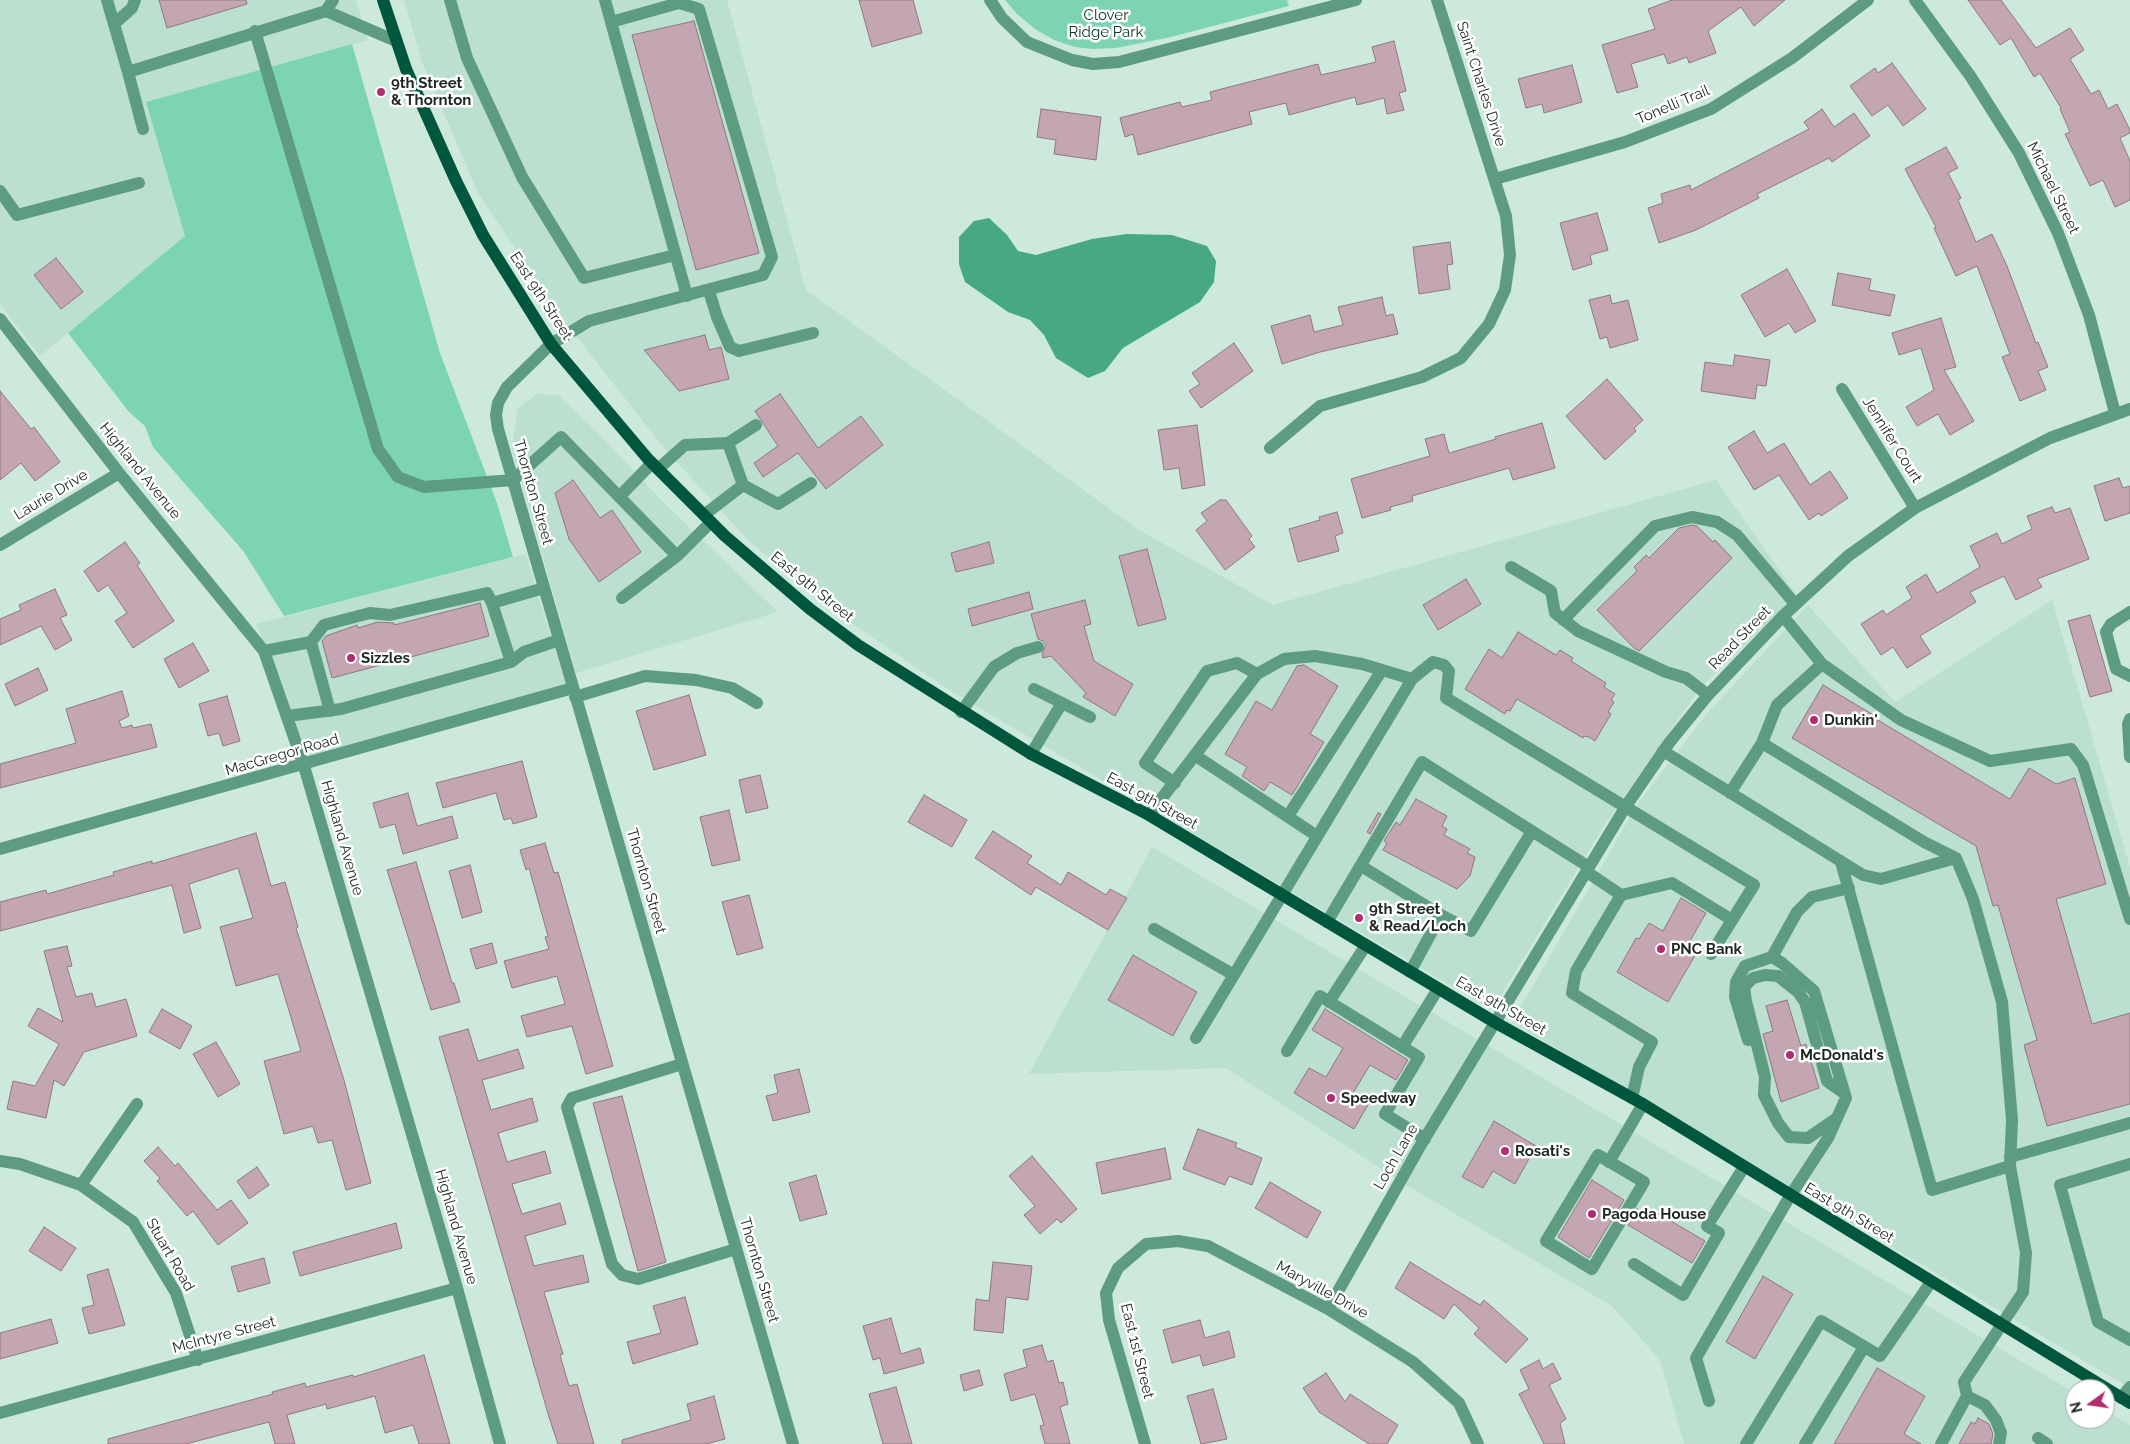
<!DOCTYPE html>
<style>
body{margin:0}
#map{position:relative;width:2130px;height:1444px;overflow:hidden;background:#cce9db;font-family:Raleway,sans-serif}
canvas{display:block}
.north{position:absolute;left:2065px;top:1379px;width:50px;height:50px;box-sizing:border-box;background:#fff;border:1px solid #a5a9a7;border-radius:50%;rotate:256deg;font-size:14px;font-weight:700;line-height:20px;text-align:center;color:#1d2823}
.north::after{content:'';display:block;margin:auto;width:18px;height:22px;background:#b22c72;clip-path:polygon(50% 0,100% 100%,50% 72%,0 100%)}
</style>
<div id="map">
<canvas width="2130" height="1444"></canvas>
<div class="north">N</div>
</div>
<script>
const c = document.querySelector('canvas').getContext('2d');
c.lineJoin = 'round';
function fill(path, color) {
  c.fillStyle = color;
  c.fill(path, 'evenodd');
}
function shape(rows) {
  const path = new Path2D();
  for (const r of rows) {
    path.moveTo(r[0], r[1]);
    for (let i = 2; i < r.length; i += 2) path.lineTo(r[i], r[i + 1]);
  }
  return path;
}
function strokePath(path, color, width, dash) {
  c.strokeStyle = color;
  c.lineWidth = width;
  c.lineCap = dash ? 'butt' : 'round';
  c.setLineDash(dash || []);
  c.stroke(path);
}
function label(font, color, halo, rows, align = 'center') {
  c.font = font + ' Raleway,sans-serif';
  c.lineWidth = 5;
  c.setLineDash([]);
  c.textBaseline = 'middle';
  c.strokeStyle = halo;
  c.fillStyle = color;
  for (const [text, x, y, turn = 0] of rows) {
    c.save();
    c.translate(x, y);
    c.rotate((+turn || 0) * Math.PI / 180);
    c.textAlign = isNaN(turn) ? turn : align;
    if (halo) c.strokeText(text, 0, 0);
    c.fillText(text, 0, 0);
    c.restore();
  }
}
const built = shape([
 [0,0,356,0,368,40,146,102,185,236,40,356,0,304],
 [404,0,727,0,806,290,1139,530,1273,605,1716,480,1797,595,1700,688,1605,824,1492,1010,946,688,837,613,749,541,665,449,564,321,478,193,422,62],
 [537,394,558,395,597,432,665,504,778,612,576,673,512,448,518,408],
 [526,554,565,684,308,758,256,624],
 [2052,600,2130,867,2130,1388,1512,1022,1638,803,1708,712,1808,605,1895,702],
 [1152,847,2075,1393,2075,1419,2105,1419,2105,1410,2130,1425,2130,1444,1684,1444,1660,1360,1612,1306,1408,1186,1226,1068,1029,1074]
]);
const green = shape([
 [1005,0,1287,0,1289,6,1171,37,1116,48,1093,49,1075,47,1054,40,1035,29,1017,14],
 [352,44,440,353,497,503,513,557,284,616,244,552,153,447,145,426,129,412,68,333,185,236,146,102]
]);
const water = shape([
 [989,218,1007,235,1018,251,1036,255,1092,239,1127,234,1172,235,1207,246,1216,261,1214,282,1200,302,1123,348,1105,371,1088,378,1056,358,1044,335,1030,320,1008,312,965,282,959,264,959,237,974,221]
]);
const building = shape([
 [159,0,246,0,247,4,167,28,159,0],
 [859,0,913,0,922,33,872,47,859,0],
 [1672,0,1785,0,1754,26,1741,7,1708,31,1716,53,1689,63,1687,57,1668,64,1664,54,1631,64,1638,87,1617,93,1602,45,1655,29,1648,9,1672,0],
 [1968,0,2001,0,2036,48,2070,28,2084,50,2070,59,2091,94,2099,90,2108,109,2117,104,2130,130,2130,133,2120,138,2130,161,2130,200,2115,207,2103,180,2090,186,2065,134,2070,132,2060,109,2061,108,2040,73,2034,77,2011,38,2000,45,1968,0],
 [694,21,759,253,696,270,632,35,694,21],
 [1394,41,1406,91,1399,93,1404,110,1387,114,1384,98,1357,105,1355,97,1289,115,1286,103,1249,112,1252,124,1138,155,1133,134,1125,137,1120,118,1180,102,1182,107,1212,100,1210,92,1318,64,1321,75,1376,62,1372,47,1394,41],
 [1892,63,1926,109,1903,126,1888,105,1872,116,1850,86,1875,68,1878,73,1892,63],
 [1572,65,1582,102,1544,113,1542,104,1526,108,1518,79,1572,65],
 [1041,109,1101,117,1096,160,1054,154,1056,140,1037,137,1041,109],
 [1822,109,1834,127,1854,113,1870,136,1832,162,1829,158,1757,194,1759,198,1696,230,1659,243,1648,208,1663,203,1661,194,1690,185,1691,190,1757,156,1809,129,1804,122,1822,109],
 [1946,147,1958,168,1948,173,1961,198,1958,200,1976,242,1992,234,2007,266,2036,343,2038,342,2048,367,2038,371,2046,390,2020,401,2002,357,2010,354,1977,266,1956,276,1934,228,1936,227,1905,169,1946,147],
 [1597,213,1608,250,1590,255,1592,264,1573,270,1560,223,1597,213],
 [1450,242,1453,264,1447,265,1450,289,1419,294,1413,247,1450,242],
 [56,258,83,292,61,309,34,275,56,258],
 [1787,269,1816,321,1795,333,1789,323,1765,337,1741,295,1787,269],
 [1838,273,1871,279,1869,290,1895,295,1890,316,1832,305,1838,273],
 [1610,295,1612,304,1628,300,1638,340,1610,348,1607,337,1600,339,1589,300,1610,295],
 [1382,297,1386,316,1393,314,1398,334,1320,352,1282,364,1271,326,1310,315,1314,332,1343,325,1338,307,1382,297],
 [1941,318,1956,367,1944,370,1974,421,1950,435,1938,414,1917,426,1906,407,1934,390,1921,348,1899,355,1892,333,1941,318],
 [705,335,709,350,721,347,729,379,679,391,644,350,705,335],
 [1234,343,1253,371,1201,408,1189,391,1200,384,1192,373,1234,343],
 [1735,355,1770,360,1766,386,1757,385,1755,399,1701,391,1705,362,1733,366,1735,355],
 [1607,379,1643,420,1634,428,1636,431,1605,460,1566,416,1607,379],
 [0,391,31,429,34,427,60,462,35,481,21,463,0,480,0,391],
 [780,394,818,448,861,416,883,445,826,489,798,453,763,477,754,463,778,446,755,411,780,394],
 [1542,423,1555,468,1513,480,1509,468,1412,496,1413,501,1390,507,1391,510,1362,518,1351,479,1430,456,1425,439,1444,434,1449,453,1496,439,1495,437,1542,423],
 [1197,425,1205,485,1182,489,1179,468,1164,470,1158,430,1197,425],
 [1754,431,1767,453,1784,443,1810,485,1830,471,1848,498,1821,516,1819,513,1809,520,1779,475,1754,490,1728,447,1754,431],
 [2119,478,2123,488,2130,486,2130,513,2105,521,2094,486,2119,478],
 [573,480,600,518,612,510,641,552,599,582,569,539,555,493,573,480],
 [1220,500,1226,500,1252,536,1249,539,1255,547,1225,570,1196,530,1207,521,1201,513,1220,500],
 [2052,507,2055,513,2070,508,2089,559,2037,579,2042,587,2016,600,2004,576,1970,592,1976,602,1920,636,1931,653,1907,668,1893,647,1881,655,1861,624,1883,610,1886,615,1912,598,1906,587,1926,574,1937,593,1980,567,1970,546,1997,533,2002,544,2032,529,2027,516,2052,507],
 [1337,512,1343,533,1335,536,1339,551,1298,562,1289,529,1320,520,1319,517,1337,512],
 [1692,525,1697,526,1713,542,1715,540,1732,558,1639,651,1634,648,1597,610,1637,571,1634,567,1646,555,1649,558,1679,528,1692,525],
 [125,542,140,563,137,565,174,621,133,648,115,621,127,613,108,585,98,592,84,571,125,542],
 [989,542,994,563,956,572,951,553,989,542],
 [1147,549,1166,619,1138,626,1119,556,1147,549],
 [1466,579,1481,604,1438,630,1423,605,1466,579],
 [55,589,67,615,60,618,72,640,55,650,41,626,0,645,0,619,21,610,19,605,55,589],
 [1029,592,1033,609,972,626,968,609,1029,592],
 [1085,600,1091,624,1084,626,1094,661,1133,684,1115,716,1083,697,1086,693,1051,656,1043,658,1042,654,1046,645,1043,641,1038,639,1031,614,1085,600],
 [480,603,489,636,332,678,322,641,326,636,357,625,358,628,378,622,394,623,394,625,480,603],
 [2090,615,2112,691,2090,697,2068,621,2090,615],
 [1518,632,1556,655,1560,650,1573,658,1571,661,1606,683,1604,687,1615,694,1611,700,1614,702,1608,712,1611,714,1595,741,1589,737,1584,736,1583,738,1517,699,1510,711,1507,710,1505,714,1465,689,1489,649,1502,658,1518,632],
 [193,643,209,671,179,688,164,659,193,643],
 [1304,665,1338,686,1310,734,1324,742,1292,795,1270,782,1264,791,1242,776,1247,767,1225,754,1256,701,1272,710,1297,666,1304,665],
 [38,668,48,690,15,706,5,684,38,668],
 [1823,685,1877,717,1876,719,2010,799,2029,768,2056,784,2075,778,2106,884,2056,899,2092,1024,2130,1013,2130,1104,2047,1126,2024,1045,2037,1040,1998,905,1993,906,1976,846,1792,738,1823,685],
 [122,691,129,716,119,721,122,728,132,725,133,728,151,724,157,747,0,788,0,764,76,743,66,709,122,691],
 [689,695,706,755,654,770,636,711,689,695],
 [227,696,240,741,223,746,219,733,208,736,199,704,227,696],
 [522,761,537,817,513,824,511,818,504,820,496,793,443,808,436,783,522,761],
 [760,775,768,808,746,813,739,780,760,775],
 [408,793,417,826,452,816,458,838,403,854,395,824,380,828,373,803,408,793],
 [924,795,967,820,952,847,908,822,924,795],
 [1416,799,1447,816,1442,826,1447,829,1444,835,1470,849,1467,853,1475,857,1470,876,1457,889,1383,850,1387,843,1384,841,1396,822,1400,825,1416,799],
 [729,810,740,860,712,866,700,817,729,810],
 [1378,813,1381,814,1370,834,1367,832,1378,813],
 [993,831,1032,856,1027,863,1061,885,1068,872,1106,895,1110,889,1127,898,1108,930,1036,887,1031,895,975,858,993,831],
 [256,833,271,886,285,882,298,927,296,928,344,1080,371,1183,346,1190,332,1140,318,1143,313,1126,284,1134,264,1061,301,1051,278,974,236,986,220,927,253,918,238,868,189,884,201,928,184,933,172,885,0,931,0,902,46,890,47,894,114,875,113,872,152,861,152,864,256,833],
 [545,843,554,873,558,872,613,1066,586,1074,572,1026,527,1037,521,1016,565,1004,557,976,512,988,504,961,549,949,545,937,548,936,529,868,526,870,520,850,545,843],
 [416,862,452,983,454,983,460,1002,431,1010,387,870,416,862],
 [470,865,482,912,462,918,449,871,470,865],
 [749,895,763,948,737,955,722,902,749,895],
 [1681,898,1706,913,1687,946,1697,952,1668,1002,1617,972,1636,938,1639,939,1649,923,1663,931,1681,898],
 [492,943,497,963,476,969,470,949,492,943],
 [67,946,72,966,67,967,76,997,92,993,96,1007,126,999,137,1036,84,1052,64,1086,54,1080,46,1118,7,1109,13,1081,35,1086,59,1044,28,1026,38,1008,63,1022,44,951,67,946],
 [1133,955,1197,992,1173,1036,1108,1000,1133,955],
 [1787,1000,1801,1046,1806,1044,1819,1088,1781,1102,1763,1034,1773,1031,1766,1006,1787,1000],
 [162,1009,192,1026,180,1049,149,1032,162,1009],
 [1325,1009,1408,1060,1396,1080,1370,1065,1353,1093,1369,1103,1354,1129,1294,1093,1309,1068,1326,1077,1343,1048,1312,1030,1325,1009],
 [468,1029,478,1061,518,1049,524,1068,482,1080,491,1110,532,1098,538,1121,498,1133,507,1162,545,1151,551,1173,512,1184,522,1214,560,1203,566,1224,525,1236,534,1266,583,1255,589,1282,544,1292,563,1354,560,1355,569,1386,577,1384,594,1444,558,1444,549,1417,439,1037,468,1029],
 [216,1042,240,1084,218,1097,193,1054,216,1042],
 [799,1069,810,1112,773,1121,766,1096,778,1093,774,1075,799,1069],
 [622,1096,666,1262,638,1271,593,1103,622,1096],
 [1494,1121,1536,1146,1515,1184,1493,1171,1483,1188,1462,1177,1494,1121],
 [1198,1129,1237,1143,1235,1147,1262,1158,1252,1185,1229,1176,1225,1185,1183,1169,1198,1129],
 [158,1147,175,1166,178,1163,217,1210,231,1200,248,1223,218,1245,193,1211,187,1216,157,1181,160,1178,144,1161,158,1147],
 [1165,1148,1171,1179,1102,1194,1096,1163,1165,1148],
 [1032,1156,1077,1209,1061,1223,1057,1219,1040,1234,1024,1215,1035,1206,1009,1176,1032,1156],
 [257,1167,269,1185,249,1199,237,1181,257,1167],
 [816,1175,827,1214,800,1221,789,1183,816,1175],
 [1592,1180,1624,1200,1589,1258,1558,1237,1592,1180],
 [1270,1182,1321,1212,1307,1238,1255,1208,1270,1182],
 [1637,1209,1648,1217,1652,1210,1705,1241,1692,1263,1628,1225,1637,1209],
 [396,1223,402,1248,300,1276,293,1252,396,1223],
 [44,1227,76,1248,61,1271,29,1251,44,1227],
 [264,1258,270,1283,238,1292,231,1267,264,1258],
 [993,1262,1032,1266,1028,1300,1006,1297,1003,1333,974,1330,976,1299,989,1301,993,1262],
 [1410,1262,1480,1305,1484,1300,1528,1339,1506,1363,1474,1334,1479,1328,1454,1304,1444,1319,1395,1288,1410,1262],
 [108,1269,125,1325,89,1334,82,1308,94,1305,87,1275,108,1269],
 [1763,1276,1793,1294,1755,1359,1726,1342,1763,1276],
 [685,1297,698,1344,633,1364,627,1342,661,1333,653,1306,685,1297],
 [891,1318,901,1354,920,1348,924,1363,884,1374,880,1358,873,1360,863,1326,891,1318],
 [51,1319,58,1343,0,1359,0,1333,51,1319],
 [1200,1320,1205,1338,1229,1331,1235,1357,1203,1366,1200,1355,1172,1363,1163,1330,1200,1320],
 [1042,1345,1047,1362,1053,1360,1059,1383,1063,1382,1068,1404,1060,1407,1070,1444,1045,1444,1040,1426,1044,1425,1035,1394,1011,1401,1004,1374,1027,1367,1023,1350,1042,1345],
 [424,1355,450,1444,419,1444,413,1425,385,1433,375,1396,327,1409,326,1404,287,1415,295,1444,275,1444,269,1422,186,1444,108,1444,108,1439,273,1394,272,1392,305,1383,306,1387,353,1375,354,1377,424,1355],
 [1539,1360,1543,1369,1553,1363,1561,1379,1549,1385,1566,1419,1560,1423,1565,1444,1544,1444,1519,1394,1529,1389,1520,1370,1539,1360],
 [1877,1368,1925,1396,1904,1434,1921,1444,1834,1444,1877,1368],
 [979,1370,983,1385,964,1391,960,1375,979,1370],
 [1326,1373,1345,1402,1350,1394,1398,1425,1387,1444,1369,1444,1319,1412,1303,1388,1326,1373],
 [896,1387,912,1444,883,1444,869,1394,896,1387],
 [1213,1389,1227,1439,1201,1444,1187,1396,1213,1389],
 [714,1396,725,1439,706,1444,622,1444,622,1440,691,1420,687,1404,714,1396],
 [1978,1418,1989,1424,1993,1434,1991,1444,1959,1444,1971,1422,1975,1424,1978,1418]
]);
const minor = shape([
 [107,0,128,72,326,11,333,0],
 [450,0,467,58,522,177,584,278,675,255],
 [605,0,611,22,679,3,699,9,772,257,763,275,589,321,551,344,507,387,498,403,496,415,498,429,793,1444],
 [990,0,1002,18,1027,42,1072,60,1093,64,1119,62,1356,0],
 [1915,0,1971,77,2019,153,2058,233,2089,315,2115,413],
 [326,11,396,41],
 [611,22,687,296],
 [114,24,132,8,135,0],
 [255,31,378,449,398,477,424,487,513,480,561,437,677,556],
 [128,72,143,129],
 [1495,179,1625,142,1711,109,1792,58,1868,0],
 [0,191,17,215,139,183],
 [709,291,717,317,730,347,739,351,813,333],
 [0,319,119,473,264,651,304,766,457,1288,500,1444],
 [1842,389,1915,508],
 [728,443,743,485,778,504,811,483],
 [1270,448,1320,406,1422,377,1461,358,1489,324,1505,290,1510,255,1506,216,1437,0],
 [658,469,685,445,728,443,756,425],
 [619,497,652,463],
 [704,515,743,485],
 [0,545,119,473],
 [1511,567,1551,591,1555,613,1578,631,1666,672,1686,678,1708,695],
 [622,598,677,556,711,522],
 [2130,612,2111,624,2106,632,2116,669,2130,676],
 [1563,620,1655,526,1692,517,1717,522,1737,535,1795,604],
 [311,642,324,625,370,613,390,615,487,593,492,603],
 [264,651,311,642,330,711],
 [511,662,492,603,544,588],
 [1822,664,1901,720,1990,761,2071,749,2083,765,2130,919],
 [1412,679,1433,662,1444,665,1449,671,1446,698,1754,885,1711,954],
 [1034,689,1090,717],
 [575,697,645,676,696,680,732,688,757,703],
 [961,712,994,667,1017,653,1038,647],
 [287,716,341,709,511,662,524,652,559,640],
 [2130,719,2128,724,2130,757],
 [1762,743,1777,705,1822,664,1783,616],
 [1663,751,1863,875,1881,879,1956,858,1973,899,2002,1002,2012,1120,2010,1166,2026,1253,2023,1292,1964,1382,1967,1396,1941,1444],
 [1031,754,1062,703],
 [1196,756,1317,836],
 [1175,783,1145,763,1207,671,1237,663,1257,674],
 [1730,793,1762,743,1924,842,1956,858],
 [1149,815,1257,674,1284,659,1315,656,1362,664,1412,679,1196,1038],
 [1288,816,1382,670],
 [0,849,573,688],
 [1841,862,1932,1190,2010,1166],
 [1361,866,1441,915,1471,931,1532,831],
 [1587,872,1621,895,1576,971,1572,993,1652,1042,1639,1067,1632,1098],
 [1621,895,1672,883,1732,920],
 [1327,922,1422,762,1589,867],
 [1154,929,1234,975],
 [1410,972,1441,915],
 [1329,1002,1366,945],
 [1748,1040,1735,997,1736,982,1745,966,1772,957,1797,912,1812,897,1849,888],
 [1402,1047,1438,989],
 [1287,1051,1320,996,1419,1057,1385,1114,1425,1139],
 [682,1064,572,1098,567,1107,612,1264,622,1275,638,1279,736,1249],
 [1837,1118,1808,1138,1789,1137,1778,1123,1764,1095,1765,1077,1746,1001,1744,987,1753,978,1765,975,1778,976,1798,992,1805,1002,1827,1081,1844,1093],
 [1598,1155,1644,1182,1592,1269,1546,1241,1598,1155],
 [2010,1157,2130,1123],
 [0,1161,20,1164,81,1185,133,1222,176,1293,198,1360],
 [1609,1162,1643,1104],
 [2130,1164,2060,1185,2098,1322,2130,1340],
 [81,1185,137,1104],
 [1634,1264,1683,1295,1719,1233,1707,1226,1744,1167],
 [1328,1309,1419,1148,1626,806,1669,743,1708,695,1783,616,1848,556,1915,508,2050,438,2130,409],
 [1967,1396,1985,1405,1996,1420,2001,1433,1999,1444],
 [2121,1398,2130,1387],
 [1709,1401,1696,1358,1790,1196,1828,1138,1846,1098,1814,991,1782,963,1772,957],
 [0,1413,457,1288],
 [2038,1438,2047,1444],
 [1145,1444,1109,1320,1106,1293,1118,1268,1146,1244,1178,1241,1208,1246,1328,1309,1413,1362,1459,1403,1478,1444],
 [1746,1444,1821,1321,1880,1356,1931,1282],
 [1805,1444,1864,1347]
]);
const major = shape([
 [383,0,406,69,456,181,483,235,551,344,648,459,725,536,810,609,858,645,1031,754,1149,815,1496,1023,1643,1104,2130,1403]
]);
const markers = [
 [381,92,5,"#b22c72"],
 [351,658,5,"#b22c72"],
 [1814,720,5,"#b22c72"],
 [1359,918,5,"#b22c72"],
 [1661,949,5,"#b22c72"],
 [1790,1055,5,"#b22c72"],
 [1331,1098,5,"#b22c72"],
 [1505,1151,5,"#b22c72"],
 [1592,1214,5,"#b22c72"]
];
const parkNames = [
 ["Clover",1106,15],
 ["Ridge Park",1106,32]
];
const poiNames = [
 ["9th Street",391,83],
 ["& Thornton",391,100],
 ["Sizzles",361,658],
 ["Dunkin'",1824,720],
 ["9th Street",1369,909],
 ["& Read/Loch",1369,926],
 ["PNC Bank",1671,949],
 ["McDonald's",1800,1055],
 ["Speedway",1341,1098],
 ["Rosati's",1515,1151],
 ["Pagoda House",1602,1214]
];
const streetNames = [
 ["Saint Charles Drive",1481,84,72],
 ["Tonelli Trail",1673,105,-23],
 ["Michael Street",2053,188,64],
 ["East 9th Street",541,296,57],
 ["Jennifer Court",1892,440,58],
 ["Highland Avenue",140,471,51],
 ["Thornton Street",533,492,74],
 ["Laurie Drive",51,495,-31],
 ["East 9th Street",812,587,39],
 ["Read Street",1740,638,-46],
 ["MacGregor Road",282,755,-16],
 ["East 9th Street",1152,801,29],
 ["Highland Avenue",342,838,74],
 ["Thornton Street",646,881,74],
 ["East 9th Street",1501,1006,30],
 ["Loch Lane",1396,1157,-60],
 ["East 9th Street",1849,1213,31],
 ["Highland Avenue",456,1227,74],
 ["Stuart Road",170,1255,60],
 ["Thornton Street",759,1270,74],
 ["Maryville Drive",1322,1290,29],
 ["McIntyre Street",224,1335,-15],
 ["East 1st Street",1137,1351,76]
];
fill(built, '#bbe0cf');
fill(green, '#7cd5b0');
fill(water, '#47a984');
fill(building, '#c3a6b1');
strokePath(building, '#917781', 1);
strokePath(minor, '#5e9c82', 12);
strokePath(major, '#00573d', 12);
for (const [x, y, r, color] of markers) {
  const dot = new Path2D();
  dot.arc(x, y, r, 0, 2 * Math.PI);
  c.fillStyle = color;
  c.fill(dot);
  strokePath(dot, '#fff', 2);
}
label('15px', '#083525', '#fff', parkNames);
label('bold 15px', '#1d2823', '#fff', poiNames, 'left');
label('15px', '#1d2823', '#fff', streetNames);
</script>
